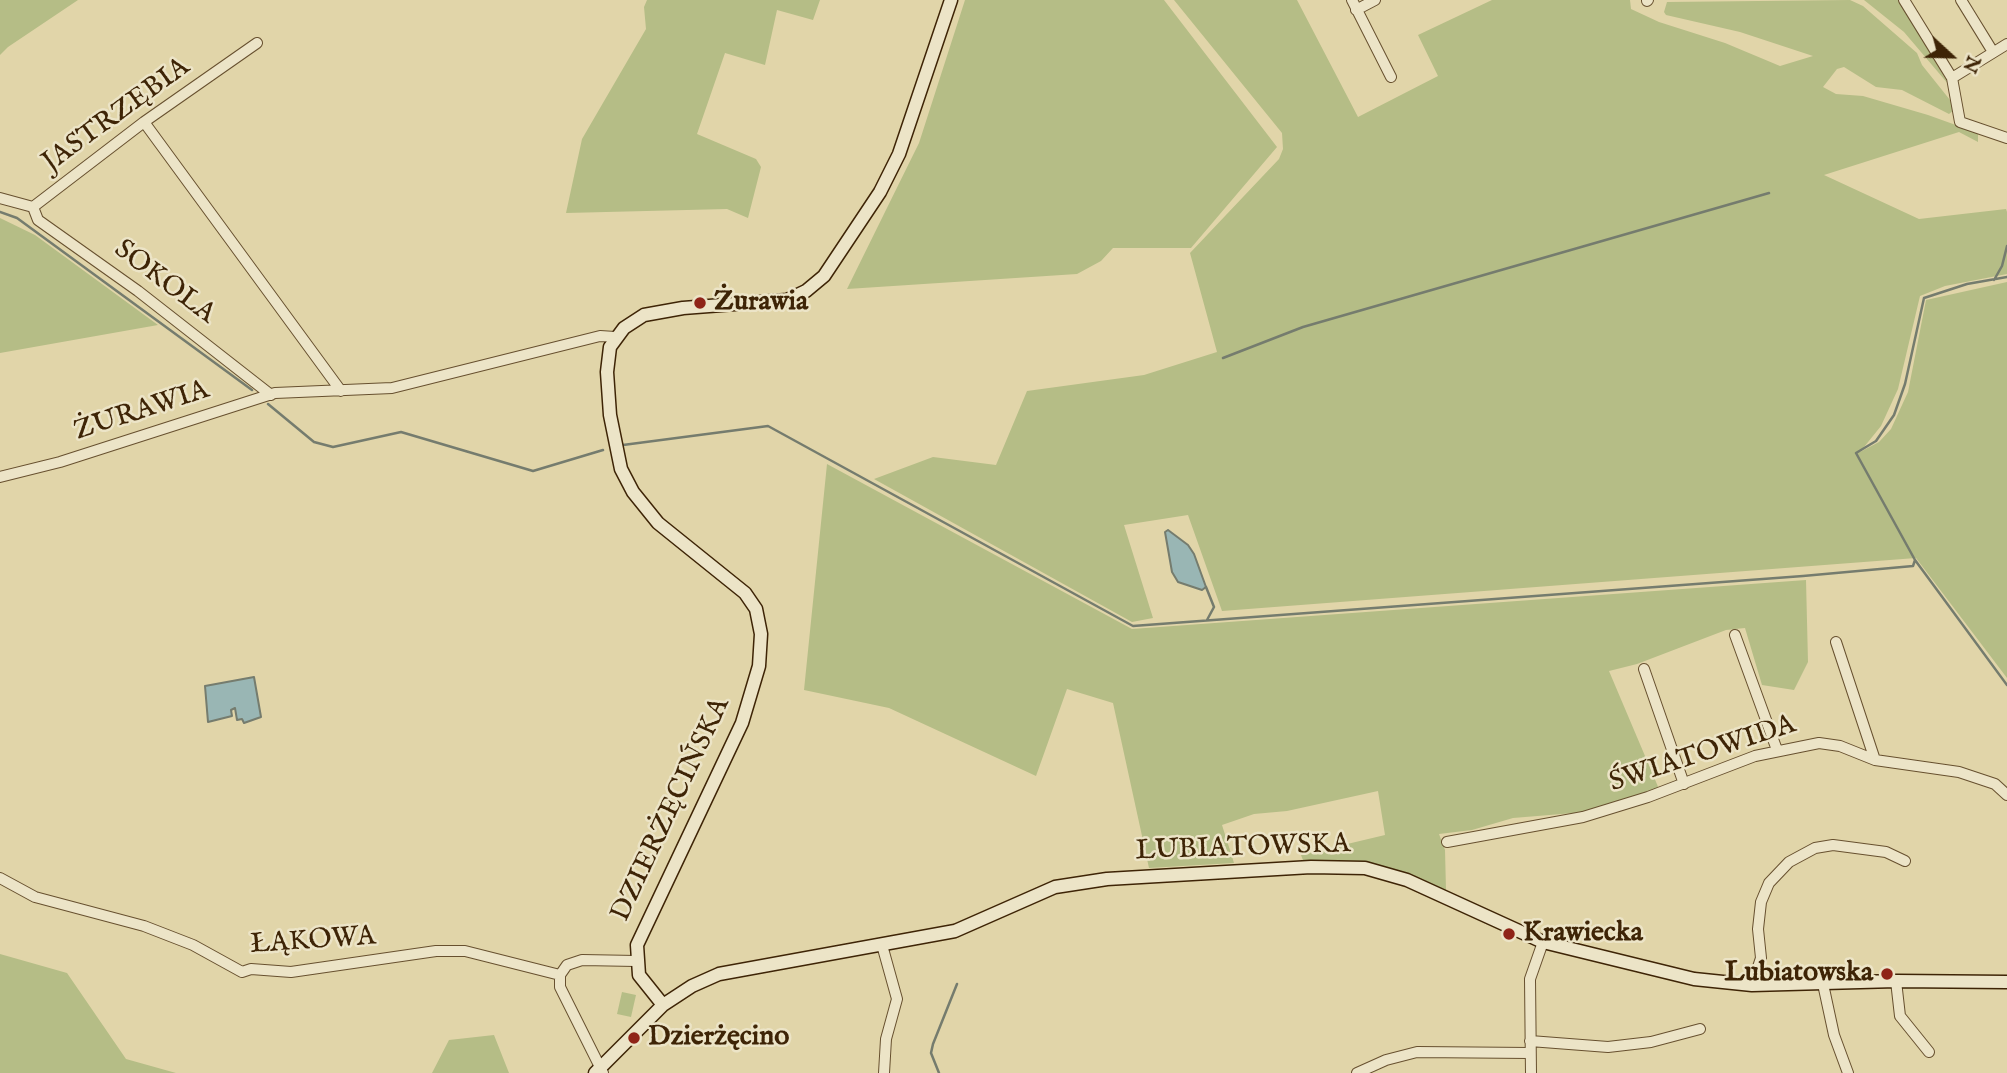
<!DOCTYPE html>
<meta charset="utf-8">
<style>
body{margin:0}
#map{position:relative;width:2007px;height:1073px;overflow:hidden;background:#e1d5a9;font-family:"IM FELL English",serif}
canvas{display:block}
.north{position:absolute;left:1916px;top:21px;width:70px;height:70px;-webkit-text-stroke:5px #ece4c7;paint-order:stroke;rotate:112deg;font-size:19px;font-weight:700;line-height:28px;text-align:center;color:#3e2406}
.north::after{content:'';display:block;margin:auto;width:24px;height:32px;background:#3e2406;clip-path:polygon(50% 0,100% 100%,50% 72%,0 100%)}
</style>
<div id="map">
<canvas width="2007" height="1073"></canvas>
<div class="north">N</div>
</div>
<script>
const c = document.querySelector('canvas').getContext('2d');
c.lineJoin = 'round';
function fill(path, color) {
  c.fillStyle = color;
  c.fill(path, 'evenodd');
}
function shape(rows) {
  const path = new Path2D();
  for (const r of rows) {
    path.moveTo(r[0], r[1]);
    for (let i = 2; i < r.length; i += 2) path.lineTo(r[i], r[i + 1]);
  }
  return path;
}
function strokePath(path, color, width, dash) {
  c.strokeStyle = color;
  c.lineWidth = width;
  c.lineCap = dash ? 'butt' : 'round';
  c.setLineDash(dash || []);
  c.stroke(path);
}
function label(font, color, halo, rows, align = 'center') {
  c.font = font + ' "IM FELL English",serif';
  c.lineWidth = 5;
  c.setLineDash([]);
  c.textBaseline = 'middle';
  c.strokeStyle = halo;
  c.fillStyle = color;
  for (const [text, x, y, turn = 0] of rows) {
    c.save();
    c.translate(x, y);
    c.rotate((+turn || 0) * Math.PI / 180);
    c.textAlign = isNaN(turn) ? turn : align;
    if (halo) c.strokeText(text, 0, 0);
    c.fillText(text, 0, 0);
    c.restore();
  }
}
const green = shape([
 [0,0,78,0,8,47,0,55],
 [647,0,820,0,813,20,777,10,765,65,725,53,697,134,756,159,761,167,748,218,727,209,566,213,582,139,646,29,644,7],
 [965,0,1164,0,1277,147,1191,248,1113,248,1101,261,1077,274,847,289,919,143],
 [1174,0,1297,0,1358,117,1438,76,1418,35,1492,0,1630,0,1631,9,1659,22,1725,43,1780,66,1813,56,1740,32,1666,15,1664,12,1667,2,1850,0,1863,6,1917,53,1922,65,1954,105,1954,110,1949,114,1902,90,1876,87,1844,67,1837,69,1823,87,1836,94,1863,96,1928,115,1978,133,1978,142,1959,132,1824,175,1919,219,2006,209,2007,212,2007,274,1945,286,1920,296,1898,389,1881,426,1860,452,1879,442,1891,429,1908,392,1926,300,2007,282,2007,678,1916,558,1222,611,1188,515,1124,525,1153,618,1132,622,874,479,933,457,996,465,1027,391,1144,375,1217,352,1190,253,1279,159,1283,149,1282,133],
 [1864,0,1899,0,1949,85,1904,32],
 [0,218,35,235,158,325,0,353],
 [827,464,1132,629,1806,580,1808,662,1794,690,1762,685,1745,628,1726,630,1637,664,1609,671,1659,789,1586,812,1513,818,1472,830,1439,834,1445,850,1446,890,1410,874,1362,862,1304,863,1301,855,1385,835,1378,791,1287,811,1254,814,1222,825,1234,863,1149,868,1113,703,1067,689,1036,776,889,708,804,690],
 [0,954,67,973,126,1059,176,1073,0,1073],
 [622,992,636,995,631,1017,617,1014],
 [494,1035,509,1073,432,1073,449,1040]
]);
const water = shape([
 [1168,530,1188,545,1194,554,1206,587,1202,590,1178,582,1172,572,1165,532,1168,530],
 [254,677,261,717,244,723,242,719,237,720,235,708,231,710,232,716,208,722,205,686,254,677]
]);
const stream = shape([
 [0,212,17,218,252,390],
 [2007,277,1967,284,1924,298,1905,384,1894,415,1876,441,1856,453,1915,560,2007,685],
 [1994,280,2002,266,2007,246],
 [1223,358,1303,327,1769,193],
 [268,404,314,442,333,447,401,432,533,471,603,450],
 [623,445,768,426,1133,626,1803,576,1913,566,1915,560],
 [1206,587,1214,607,1207,620],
 [939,1073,931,1053,933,1044,957,984]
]);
const street = shape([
 [1352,0,1391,77],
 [1904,0,1952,78,1960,122,2007,138],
 [1961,0,1993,52],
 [1647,1,1648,0],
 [1356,10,1375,0],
 [1952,78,2007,44],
 [144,122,341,391],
 [0,198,33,207],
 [33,207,38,220,138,291,271,395],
 [33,207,144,122,257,43],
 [0,477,60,462,275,393,392,388,600,336,615,337],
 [1735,635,1777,750],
 [1836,642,1875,760],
 [1644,669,1684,784],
 [1447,842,1583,817,1648,797,1755,756,1819,743,1840,746,1875,760,1959,772,1995,784,2007,795],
 [0,878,35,897,144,926,193,945,242,972,251,969,291,972,436,951,465,951,560,975],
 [882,945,897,999,886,1039,884,1073],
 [1896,981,1900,1016,1929,1052],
 [1823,984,1834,1035,1848,1073],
 [1752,985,1761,958,1758,929,1761,902,1769,883,1789,862,1815,848,1833,845,1886,852,1905,861],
 [1530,1041,1608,1047,1651,1042,1700,1029],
 [603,1073,560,987,560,975,567,965,582,960,636,961],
 [1357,1073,1386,1060,1417,1052,1530,1053],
 [1531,1073,1530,979,1543,942]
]);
const secondary = shape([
 [663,1005,639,975,637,945,742,723,759,666,761,634,756,609,745,593,658,523,633,492,621,469,610,415,607,372,610,347,624,328,644,315,683,308,787,300,806,291,824,276,880,192,899,154,951,0],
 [595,1073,663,1005,692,986,719,974,955,931,1055,887,1107,879,1311,867,1365,868,1407,880,1543,942,1694,979,1752,985,1896,981,2007,982]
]);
const markers = [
 [700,303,7,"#8f2418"],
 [1509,934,7,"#8f2418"],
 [1887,974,7,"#8f2418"],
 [634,1038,7,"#8f2418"]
];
const streetNames = [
 ["JASTRZĘBIA",117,116,-36],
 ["SOKOLA",164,283,37],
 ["ŻURAWIA",142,412,-18],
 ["ŚWIATOWIDA",1703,755,-18],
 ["DZIERŻĘCIŃSKA",672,810,-65],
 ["LUBIATOWSKA",1243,849,-2],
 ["ŁĄKOWA",313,942,-4]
];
const poiNames = [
 ["Żurawia",714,303],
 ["Krawiecka",1523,934],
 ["Lubiatowska",1873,974,"right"],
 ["Dzierżęcino",648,1038]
];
fill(green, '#b5bd86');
fill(water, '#99b6b4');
strokePath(water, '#757c6e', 2);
strokePath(stream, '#757c6e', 2.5);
strokePath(street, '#67502f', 12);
strokePath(secondary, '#3e2406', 15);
strokePath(street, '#ece4c7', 10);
strokePath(secondary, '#ece4c7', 12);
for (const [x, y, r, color] of markers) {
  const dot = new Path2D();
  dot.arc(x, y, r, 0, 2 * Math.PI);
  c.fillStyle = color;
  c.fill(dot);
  strokePath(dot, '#ece4c7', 2.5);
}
label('28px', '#3e2406', '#ece4c7', streetNames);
label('bold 28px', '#3e2406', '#ece4c7', poiNames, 'left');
</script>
